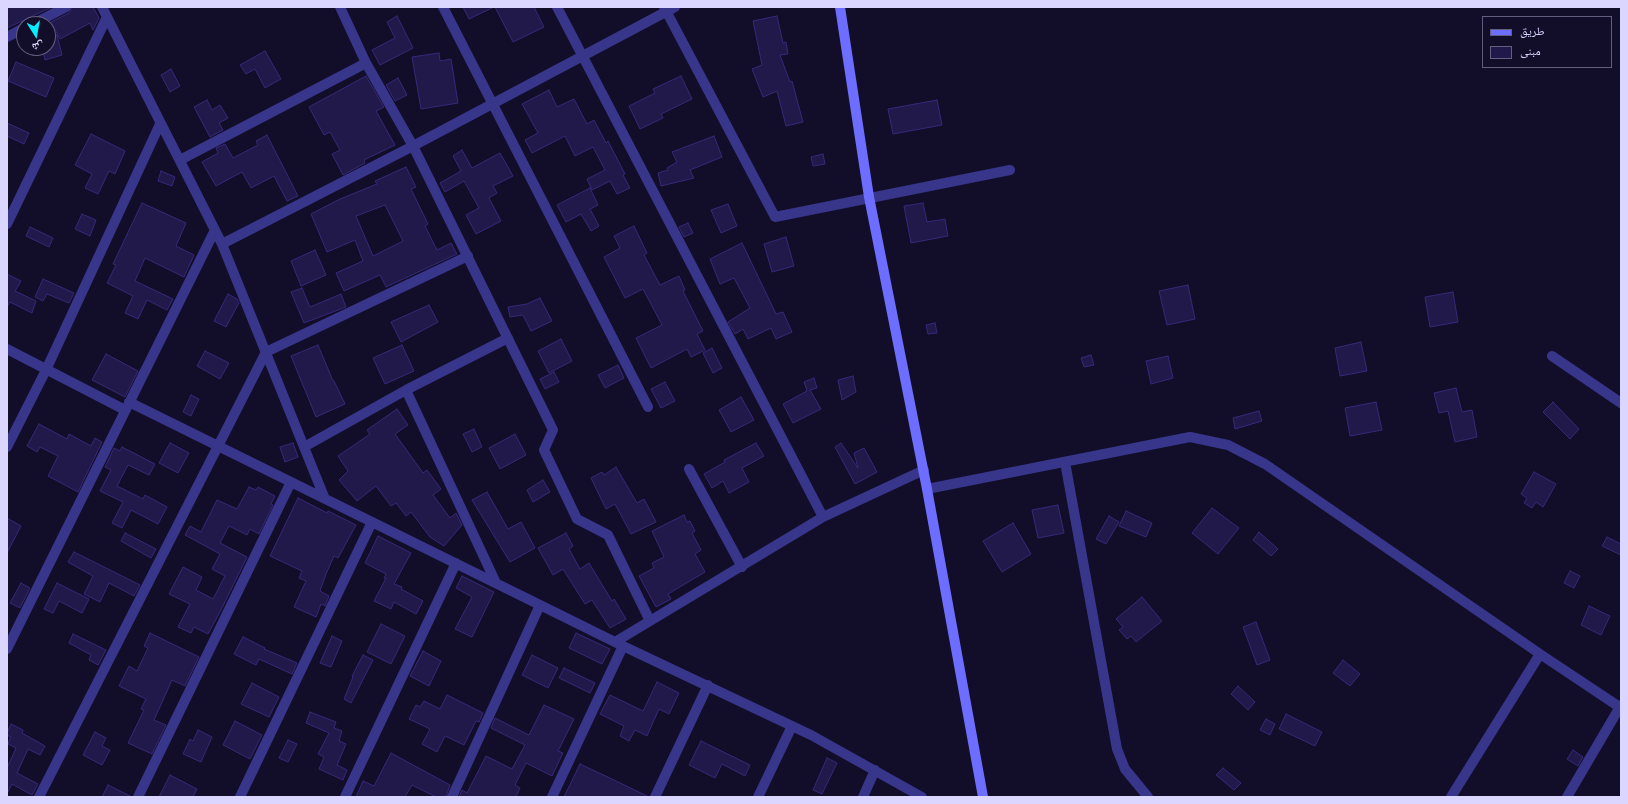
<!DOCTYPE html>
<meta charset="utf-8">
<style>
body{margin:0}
#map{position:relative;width:1628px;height:804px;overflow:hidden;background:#120e29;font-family:Cabin,"Noto Naskh Arabic",sans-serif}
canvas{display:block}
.frame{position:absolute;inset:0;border:8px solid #dad6ff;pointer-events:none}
.legend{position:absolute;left:1482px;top:16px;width:130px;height:52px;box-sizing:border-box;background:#120e29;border:1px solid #625e7f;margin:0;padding:5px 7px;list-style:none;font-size:12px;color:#dad6ff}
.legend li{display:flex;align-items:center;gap:8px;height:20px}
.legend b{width:20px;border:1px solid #625e7f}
.north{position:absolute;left:16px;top:16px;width:40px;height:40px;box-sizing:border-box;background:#120e29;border:1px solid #625e7f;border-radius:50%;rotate:169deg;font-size:11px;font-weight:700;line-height:16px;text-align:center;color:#dad6ff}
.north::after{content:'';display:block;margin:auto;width:14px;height:18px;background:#02edff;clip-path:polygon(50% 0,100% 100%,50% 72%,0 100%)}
</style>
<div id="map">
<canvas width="1628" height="804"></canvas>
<div class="frame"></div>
<ul class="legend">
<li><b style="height:5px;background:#6d6eff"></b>طريق</li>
<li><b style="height:11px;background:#22194b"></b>مبنى</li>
</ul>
<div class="north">ش</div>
</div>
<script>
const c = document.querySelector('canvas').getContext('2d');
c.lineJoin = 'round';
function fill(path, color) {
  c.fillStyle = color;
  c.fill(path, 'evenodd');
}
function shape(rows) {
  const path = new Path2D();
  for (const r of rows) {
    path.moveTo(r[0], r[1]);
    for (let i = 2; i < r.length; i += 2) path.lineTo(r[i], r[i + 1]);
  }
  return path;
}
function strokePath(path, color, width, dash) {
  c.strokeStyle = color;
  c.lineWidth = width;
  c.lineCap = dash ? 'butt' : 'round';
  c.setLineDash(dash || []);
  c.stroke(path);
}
const building = shape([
 [7,7,52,7,7,28,7,7],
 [72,7,93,7,99,18,93,30,90,23,60,39,51,22,69,13,72,7],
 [463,7,494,7,469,19,463,7],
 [495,7,534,7,544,27,513,42,495,7],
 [397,16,413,48,380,65,372,50,395,38,387,22,397,16],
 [777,16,783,43,786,42,788,54,780,55,790,82,792,81,803,122,786,126,777,91,763,97,752,69,762,65,753,21,777,16],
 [57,35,62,55,45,60,42,48,48,48,48,37,57,35],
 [265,51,281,79,265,88,255,69,246,74,240,65,265,51],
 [439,53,440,61,451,59,458,103,421,109,412,57,439,53],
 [16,62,54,78,46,97,8,81,16,62],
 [171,69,180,86,170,92,161,75,171,69],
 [366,76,384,107,376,111,395,145,364,160,365,163,343,175,332,154,340,150,330,132,324,135,309,107,366,76],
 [681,76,692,99,661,114,663,118,640,129,629,106,655,93,653,89,681,76],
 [398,78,407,95,395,101,386,85,398,78],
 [549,90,557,107,574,99,587,124,594,120,606,143,608,141,625,174,623,175,630,188,617,194,610,181,592,190,587,179,605,170,593,147,575,156,565,136,532,153,525,140,538,133,522,104,549,90],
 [207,100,212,110,220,105,228,118,219,123,223,130,210,137,194,107,207,100],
 [937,100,942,125,893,134,888,109,937,100],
 [7,123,29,133,24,144,7,136,7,123],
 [91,134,125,151,115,174,109,171,98,194,85,188,92,174,75,165,91,134],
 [267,135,298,196,287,201,274,176,251,188,242,172,216,186,202,162,218,153,216,148,225,144,233,158,258,145,256,141,267,135],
 [714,136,722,157,690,170,694,178,661,186,658,173,668,170,667,168,677,162,672,152,714,136],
 [462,150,472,168,500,153,513,176,493,186,497,193,489,198,501,221,476,234,466,215,479,208,464,181,445,192,440,183,461,171,453,156,462,150],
 [823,154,825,164,813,166,811,157,823,154],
 [406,167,416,187,411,189,428,224,425,226,437,250,451,243,457,254,386,287,380,275,344,291,336,273,363,261,355,240,327,252,311,214,340,199,377,184,375,181,406,167],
 [385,205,403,241,373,256,356,216,385,205],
 [161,171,175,177,172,186,158,181,161,171],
 [590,188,598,205,590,209,599,226,591,231,581,214,566,222,557,205,590,188],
 [142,203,186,223,176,246,194,255,184,277,145,258,135,281,173,299,167,310,147,300,138,319,125,313,133,296,107,283,116,265,113,264,142,203],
 [923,203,927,222,945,219,948,236,911,243,904,206,923,203],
 [728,204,737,226,721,233,711,210,728,204],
 [82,214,96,220,90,236,75,229,82,214],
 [688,223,693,233,684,237,679,227,688,223],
 [634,226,647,253,644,255,660,285,679,276,685,290,683,291,703,331,697,334,705,350,691,357,687,349,651,368,636,338,662,325,661,323,643,289,625,298,604,257,620,248,614,236,634,226],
 [30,227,53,238,49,247,26,236,30,227],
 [786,237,794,266,772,272,764,244,786,237],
 [742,243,776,314,783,312,792,332,776,339,771,328,748,339,743,329,735,334,728,322,750,308,734,278,720,284,710,259,742,243],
 [315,250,326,275,301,286,291,261,315,250],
 [7,274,21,281,15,291,36,301,32,313,10,302,7,307,7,274],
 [43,279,74,293,69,303,47,294,43,301,35,297,43,279],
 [1188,285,1195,319,1167,325,1159,291,1188,285],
 [302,288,310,307,341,294,346,307,304,323,291,292,302,288],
 [1453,292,1458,322,1430,327,1425,297,1453,292],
 [228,294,237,299,239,303,226,327,214,321,228,294],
 [540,298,552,321,531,331,523,315,510,317,508,307,527,304,540,298],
 [429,305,438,322,401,342,391,322,429,305],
 [935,323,937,333,928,334,926,325,935,323],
 [561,339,572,361,549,373,538,351,561,339],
 [1361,342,1367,371,1340,376,1335,348,1361,342],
 [318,345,333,381,334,381,345,404,316,417,291,356,318,345],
 [402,345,414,371,385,384,373,358,402,345],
 [712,348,722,368,713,373,703,353,712,348],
 [205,351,229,363,220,379,197,366,205,351],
 [106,354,138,371,125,397,92,380,106,354],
 [1091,355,1094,365,1084,367,1081,358,1091,355],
 [1168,356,1173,378,1151,384,1146,361,1168,356],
 [618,365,624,378,605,388,598,375,618,365],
 [554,372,559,382,545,389,540,379,554,372],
 [853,376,856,392,842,400,838,380,853,376],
 [814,378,817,388,810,390,821,409,793,423,783,404,807,391,804,382,814,378],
 [665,382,675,401,661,408,651,389,665,382],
 [1456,388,1462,412,1472,410,1477,437,1455,442,1448,411,1439,413,1434,393,1456,388],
 [191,395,199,399,191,416,183,412,191,395],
 [741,397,754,420,731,432,719,410,741,397],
 [1376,402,1382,430,1350,436,1345,408,1376,402],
 [1553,402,1579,429,1570,439,1543,412,1553,402],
 [397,409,408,425,395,434,423,473,427,470,441,489,433,495,450,518,456,513,462,525,444,546,430,537,411,512,406,516,396,503,391,506,376,486,357,501,339,480,348,471,338,456,370,434,367,430,397,409],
 [1259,411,1262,421,1235,429,1233,418,1259,411],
 [39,424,67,439,69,434,91,446,95,438,102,442,78,492,48,476,58,456,40,447,37,452,27,446,39,424],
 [474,429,482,447,472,452,463,434,474,429],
 [515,434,526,455,500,469,489,448,515,434],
 [170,443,189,453,178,473,159,463,170,443],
 [293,443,298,457,285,462,280,447,293,443],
 [756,443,764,456,742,468,749,482,729,493,723,481,712,488,704,474,725,462,724,460,756,443],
 [841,443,858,468,854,453,864,448,877,472,855,484,835,447,841,443],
 [122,447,155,464,149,475,128,465,117,486,143,499,145,495,167,507,158,524,131,510,122,528,112,523,123,502,100,491,111,470,105,467,114,448,120,451,122,447],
 [616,467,637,503,644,499,656,522,631,534,615,504,606,509,591,478,602,472,604,475,616,467],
 [1534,472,1556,484,1543,507,1536,502,1532,508,1524,503,1527,498,1521,494,1534,472],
 [543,480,550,492,533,502,527,490,543,480],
 [249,487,256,490,258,487,275,496,271,504,273,505,259,534,250,529,247,535,229,526,220,543,247,557,221,610,208,634,194,627,191,633,178,627,190,604,169,594,183,567,202,577,196,590,213,599,225,576,212,569,220,554,185,535,190,526,201,532,217,500,237,509,249,487],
 [487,492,508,529,521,522,535,548,510,562,472,500,487,492],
 [298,498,327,513,328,511,356,525,338,558,334,556,326,574,320,591,329,596,325,606,321,604,316,617,294,607,306,581,299,578,302,571,270,556,298,498],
 [1058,505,1064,533,1038,538,1032,510,1058,505],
 [1212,508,1239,528,1218,554,1192,533,1212,508],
 [1126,511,1152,523,1146,537,1119,526,1126,511],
 [684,515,687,522,690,521,695,531,692,533,701,550,695,554,705,572,668,594,671,599,656,607,639,576,654,568,652,563,664,557,652,531,684,515],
 [1109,516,1119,522,1106,544,1096,539,1109,516],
 [7,518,21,526,7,553,7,518],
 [1013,523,1031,554,1002,572,983,541,1013,523],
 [1259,532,1278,549,1271,556,1253,540,1259,532],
 [125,533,156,549,151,558,121,541,125,533],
 [566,533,573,546,569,549,580,569,589,563,612,601,614,599,626,619,610,628,592,600,585,604,563,569,553,575,538,548,566,533],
 [378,536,411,553,394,584,402,587,401,589,423,601,416,614,394,602,391,609,374,601,386,578,384,578,386,574,365,563,378,536],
 [1607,537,1621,544,1621,555,1602,546,1607,537],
 [74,552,140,585,134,596,109,583,100,602,84,594,93,576,68,562,74,552],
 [1570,571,1580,576,1574,588,1564,583,1570,571],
 [462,576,494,592,472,637,455,629,472,597,456,588,462,576],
 [21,583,30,588,20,608,10,603,21,583],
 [57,583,89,599,82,613,59,601,53,613,44,609,57,583],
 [1142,597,1162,621,1136,642,1131,636,1127,639,1119,630,1123,627,1116,619,1142,597],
 [1589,606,1610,616,1601,635,1581,625,1589,606],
 [1256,622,1270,660,1257,665,1243,627,1256,622],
 [381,624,405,636,391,664,367,652,381,624],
 [150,633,199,657,185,686,172,680,154,720,166,725,152,754,128,743,144,710,141,709,146,699,119,686,129,666,137,671,148,648,144,646,150,633],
 [576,633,610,649,602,664,569,648,576,633],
 [73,634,106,650,98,665,89,660,91,655,69,643,73,634],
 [332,636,342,641,331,667,320,663,332,636],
 [243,637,265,648,264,649,297,663,292,674,259,659,256,665,234,654,243,637],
 [423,651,441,661,429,686,410,676,423,651],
 [363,655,373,660,351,703,344,699,353,677,352,676,363,655],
 [532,655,558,668,548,688,522,675,532,655],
 [1343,660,1360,674,1350,686,1333,673,1343,660],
 [564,668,595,683,590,693,559,678,564,668],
 [657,682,679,693,669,714,659,709,647,736,635,730,629,741,620,736,624,726,600,714,610,695,643,711,657,682],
 [252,683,279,697,269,717,241,704,252,683],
 [1238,686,1255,702,1248,710,1231,694,1238,686],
 [447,695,483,713,479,722,476,721,464,745,445,736,437,752,422,744,430,729,409,719,416,705,420,707,424,701,440,709,447,695],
 [544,705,574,719,558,751,563,753,552,776,526,763,515,785,520,788,516,797,459,797,462,790,467,793,486,756,512,769,525,745,491,728,495,718,529,735,544,705],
 [310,712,336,722,334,728,342,731,339,741,346,744,337,765,347,770,343,780,319,769,324,757,318,754,329,733,306,723,310,712],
 [1286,714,1322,732,1315,746,1279,729,1286,714],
 [1266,719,1275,724,1270,735,1260,730,1266,719],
 [235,721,262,735,250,759,223,745,235,721],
 [11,724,23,730,22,733,45,746,40,755,28,749,17,773,38,784,32,795,12,784,7,794,7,768,16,748,8,744,11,737,7,735,7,733,11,724],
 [198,730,212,737,201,762,183,754,190,739,193,741,198,730],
 [95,732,106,738,102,746,110,750,102,765,83,755,95,732],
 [288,740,297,744,288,762,279,758,288,740],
 [701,741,750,765,745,776,722,764,715,778,689,765,701,741],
 [1573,750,1583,757,1578,766,1567,759,1573,750],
 [391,753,450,785,446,797,436,797,412,785,405,797,356,797,363,781,374,786,391,753],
 [827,758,837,763,822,794,813,790,827,758],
 [580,764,614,780,649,797,564,797,580,764],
 [1223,768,1241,783,1234,790,1216,775,1223,768],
 [170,775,197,789,193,797,159,797,170,775],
 [108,785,132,797,102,797,108,785]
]);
const street = shape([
 [102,7,222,244,325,499],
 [340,7,366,63,413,146,553,430,544,450,577,519,608,535,650,621],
 [443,7,648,407],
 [557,7,823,517],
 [664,7,775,217,1010,170],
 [33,24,66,7],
 [7,37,24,28],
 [180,160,366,63],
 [7,224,107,17],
 [222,244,413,146,675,7],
 [7,349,125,410],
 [1552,356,1621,403],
 [406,390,496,583],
 [129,402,623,646,811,735,922,797],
 [7,447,46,370,160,124],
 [304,447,406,390,508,338],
 [1065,462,1117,749,1125,769,1148,797],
 [689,469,742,567],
 [927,489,1190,437,1228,445,1265,464,1540,654,1621,708],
 [615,642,823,517,924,470],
 [7,649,215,230],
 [39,797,266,352,468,256],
 [138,797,291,482],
 [240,797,372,522],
 [345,797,456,563],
 [452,797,540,605],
 [552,797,623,646],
 [655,797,708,685],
 [758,797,792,726],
 [863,797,875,770],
 [1451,797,1540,654],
 [1567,797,1621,705]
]);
const secondary = shape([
 [840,7,869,197,927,489,983,797]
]);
fill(building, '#22194b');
strokePath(building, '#372979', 1);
strokePath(street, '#37368b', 10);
strokePath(secondary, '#6d6eff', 10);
</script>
